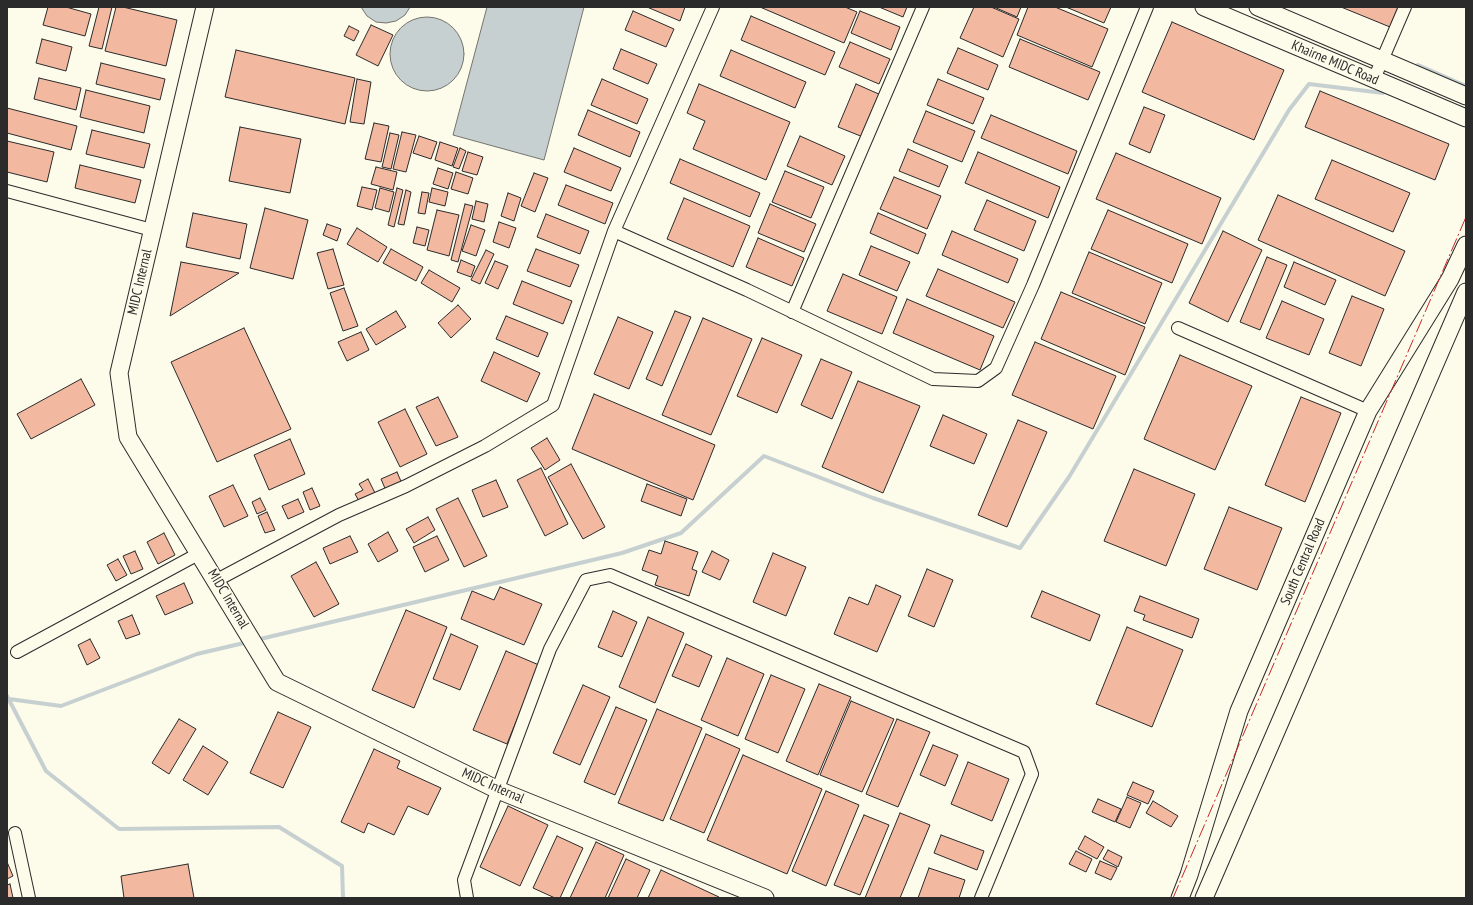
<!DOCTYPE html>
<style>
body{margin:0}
#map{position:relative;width:1473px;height:905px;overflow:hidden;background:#fdfbea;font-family:"PT Sans Narrow",sans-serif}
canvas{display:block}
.frame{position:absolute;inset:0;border:8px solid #2b2b2b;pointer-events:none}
</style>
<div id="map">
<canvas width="1473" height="905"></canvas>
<div class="frame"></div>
</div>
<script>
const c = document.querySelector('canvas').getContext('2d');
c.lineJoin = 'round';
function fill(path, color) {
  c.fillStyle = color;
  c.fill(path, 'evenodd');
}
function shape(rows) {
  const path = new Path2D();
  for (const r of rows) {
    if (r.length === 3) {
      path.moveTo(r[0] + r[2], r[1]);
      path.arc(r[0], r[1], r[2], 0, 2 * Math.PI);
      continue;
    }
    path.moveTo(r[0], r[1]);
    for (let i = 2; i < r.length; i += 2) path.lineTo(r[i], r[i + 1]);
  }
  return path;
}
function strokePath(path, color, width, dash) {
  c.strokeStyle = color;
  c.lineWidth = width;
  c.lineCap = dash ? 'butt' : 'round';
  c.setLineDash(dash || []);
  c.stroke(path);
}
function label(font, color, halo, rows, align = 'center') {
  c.font = font + ' "PT Sans Narrow",sans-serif';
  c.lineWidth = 3;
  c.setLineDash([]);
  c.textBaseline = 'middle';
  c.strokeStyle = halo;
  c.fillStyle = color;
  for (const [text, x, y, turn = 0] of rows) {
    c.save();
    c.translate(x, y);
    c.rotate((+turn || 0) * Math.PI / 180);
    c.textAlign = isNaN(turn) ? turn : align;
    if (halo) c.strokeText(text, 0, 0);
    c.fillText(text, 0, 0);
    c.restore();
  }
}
const water = shape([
 [361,7,410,7,405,15,396,21,386,23,376,22,367,16,361,7],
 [487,7,584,7,544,160,453,135,487,7],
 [427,54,37]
]);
const stream = shape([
 [1418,65,1466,86],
 [256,640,622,553,681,533,764,456,873,498,1020,548,1069,477,1289,110,1309,84,1383,93],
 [7,696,46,771,119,829,279,827,342,866,343,898],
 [9,699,61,706,197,654,248,642]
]);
const building = shape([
 [48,7,66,7,91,14,85,36,43,25,48,7],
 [99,7,112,7,102,49,89,46,99,7],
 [116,7,123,7,177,20,166,66,105,51,116,7],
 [647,7,685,7,680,21,647,7],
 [760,7,845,7,857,12,844,43,760,7],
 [879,7,907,7,903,17,879,7],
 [974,7,991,7,1019,19,1003,57,960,38,974,7],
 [994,7,1021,7,1017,17,994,7],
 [1028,7,1055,7,1108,29,1092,67,1017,35,1028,7],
 [1066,7,1111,7,1104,23,1066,7],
 [1341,7,1398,7,1390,27,1341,7],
 [633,11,674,29,666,47,625,30,633,11],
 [860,11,900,27,891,50,851,33,860,11],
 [751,16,835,52,825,75,741,40,751,16],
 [1172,22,1284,70,1254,140,1142,92,1172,22],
 [371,25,393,35,378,66,356,55,371,25],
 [349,26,359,31,354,41,344,36,349,26],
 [42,39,72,47,66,71,36,63,42,39],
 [1020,39,1100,72,1088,100,1009,67,1020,39],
 [850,42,890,59,879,84,839,67,850,42],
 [958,48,998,65,988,90,947,73,958,48],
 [621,49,657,64,648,84,613,69,621,49],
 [236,50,355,78,345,124,225,97,236,50],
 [731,50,806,82,795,108,720,76,731,50],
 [101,63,165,79,160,100,96,84,101,63],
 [39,78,81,88,76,110,34,99,39,78],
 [357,79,371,82,364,124,350,122,357,79],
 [602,79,648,99,637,124,591,105,602,79],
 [938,79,984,98,973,124,927,105,938,79],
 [699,84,790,122,766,180,693,149,705,121,687,113,699,84],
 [856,84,881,95,863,137,838,127,856,84],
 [86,90,150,106,144,133,80,117,86,90],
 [1320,91,1449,144,1435,180,1305,127,1320,91],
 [1144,107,1165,115,1150,153,1129,144,1144,107],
 [7,108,77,126,71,150,7,133,7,108],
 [588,110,640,132,630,157,578,135,588,110],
 [926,111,975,131,962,162,913,142,926,111],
 [991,115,1077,151,1068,174,981,138,991,115],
 [374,123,389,126,381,162,365,159,374,123],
 [240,127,301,139,290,193,229,181,240,127],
 [92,130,150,144,144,168,86,154,92,130],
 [402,132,416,135,406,172,393,169,402,132],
 [390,133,399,135,391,169,382,167,390,133],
 [419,136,437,142,431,159,413,153,419,136],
 [800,136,845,156,832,185,787,166,800,136],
 [7,141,54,152,47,182,7,172,7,141],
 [440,142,458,148,452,166,435,160,440,142],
 [460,148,466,151,459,169,453,167,460,148],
 [574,148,621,168,611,191,564,172,574,148],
 [908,149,948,166,939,187,899,171,908,149],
 [468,152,483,157,477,175,462,171,468,152],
 [978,152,1060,187,1048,218,965,183,978,152],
 [1116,153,1221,198,1202,244,1096,199,1116,153],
 [680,159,760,193,750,217,670,183,680,159],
 [1332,160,1410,193,1393,232,1315,199,1332,160],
 [80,165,141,180,135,203,75,188,80,165],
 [376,167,397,172,393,190,371,184,376,167],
 [438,168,453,173,448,189,433,184,438,168],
 [785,171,824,187,811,218,772,202,785,171],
 [456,172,473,178,468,194,451,189,456,172],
 [534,173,548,178,535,212,521,206,534,173],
 [894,177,941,196,927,229,880,209,894,177],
 [566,185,613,203,605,224,558,205,566,185],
 [362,187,377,190,372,210,357,206,362,187],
 [380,188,394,192,389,212,375,208,380,188],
 [397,188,403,190,394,227,388,225,397,188],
 [432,188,448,192,445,206,429,202,432,188],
 [406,190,411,192,404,225,398,224,406,190],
 [422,192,429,193,425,214,418,213,422,192],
 [508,193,521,198,514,221,501,216,508,193],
 [1278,195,1405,251,1385,296,1258,240,1278,195],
 [684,198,750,226,733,267,667,239,684,198],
 [987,200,1036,221,1024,251,974,230,987,200],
 [476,201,488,204,484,222,472,219,476,201],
 [465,204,473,206,458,262,451,260,465,204],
 [770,204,816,224,804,252,758,233,770,204],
 [265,208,308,220,293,279,250,268,265,208],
 [437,210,459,215,449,256,427,250,437,210],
 [1108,210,1188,244,1172,283,1091,249,1108,210],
 [193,213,247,224,240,259,186,247,193,213],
 [878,213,926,234,918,254,870,233,878,213],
 [546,214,589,231,580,254,537,237,546,214],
 [499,222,516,228,509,248,493,242,499,222],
 [327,224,341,229,337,241,323,235,327,224],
 [471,225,485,230,476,256,462,251,471,225],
 [417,227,429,230,425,246,413,243,417,227],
 [357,228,387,247,378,262,347,244,357,228],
 [952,231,1018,259,1008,283,942,255,952,231],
 [1223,231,1262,250,1228,322,1189,303,1223,231],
 [758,238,804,258,792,286,746,267,758,238],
 [871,246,910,262,897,291,859,275,871,246],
 [333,249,344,285,328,289,317,253,333,249],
 [391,249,423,267,416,281,383,263,391,249],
 [536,249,579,265,570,287,527,271,536,249],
 [486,250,494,254,480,284,471,280,486,250],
 [1089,252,1162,283,1145,324,1072,293,1089,252],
 [1267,257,1287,265,1260,330,1240,322,1267,257],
 [461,260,475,266,471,277,457,272,461,260],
 [495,261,508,266,498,289,485,283,495,261],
 [181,262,239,273,170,316,181,262],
 [1294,262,1336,280,1325,305,1284,287,1294,262],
 [938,269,1015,302,1003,328,926,296,938,269],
 [429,270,460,288,452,302,421,283,429,270],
 [843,274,897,297,882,334,827,311,843,274],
 [522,281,572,301,563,324,513,304,522,281],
 [344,288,358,326,343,331,330,293,344,288],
 [1061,292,1145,327,1125,375,1041,339,1061,292],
 [1352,296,1384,309,1361,366,1329,353,1352,296],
 [907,299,994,336,980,370,893,333,907,299],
 [1282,301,1324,319,1309,355,1266,338,1282,301],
 [458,305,471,319,451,338,438,323,458,305],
 [396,311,406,327,376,345,366,329,396,311],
 [675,311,691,317,662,386,646,379,675,311],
 [506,316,548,333,538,357,496,339,506,316],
 [618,317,653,332,629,389,594,374,618,317],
 [703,318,752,339,711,435,662,415,703,318],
 [244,328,291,429,217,462,171,362,244,328],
 [361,332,369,350,347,361,338,342,361,332],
 [762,338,802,355,777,413,737,396,762,338],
 [1035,342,1116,376,1093,429,1012,395,1035,342],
 [494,352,540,373,527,402,481,381,494,352],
 [1180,355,1252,386,1215,470,1144,439,1180,355],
 [821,359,852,372,832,419,801,405,821,359],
 [81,379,95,405,31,439,17,414,81,379],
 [858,381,920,406,883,493,822,467,858,381],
 [594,394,715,445,693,500,572,449,594,394],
 [438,397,458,437,436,446,416,407,438,397],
 [1301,397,1341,413,1305,502,1265,485,1301,397],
 [405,409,427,454,400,467,378,422,405,409],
 [943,415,987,434,974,464,930,446,943,415],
 [1018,420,1047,432,1007,527,978,515,1018,420],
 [547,438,560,460,545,470,531,448,547,438],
 [290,439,305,474,269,490,254,455,290,439],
 [571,464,605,527,583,539,548,477,571,464],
 [541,468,568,524,545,536,517,480,541,468],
 [1134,469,1195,494,1166,566,1104,541,1134,469],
 [397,472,403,486,387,493,381,479,397,472],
 [368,479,375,493,359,501,355,494,363,490,359,484,368,479],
 [496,480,508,507,483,517,472,490,496,480],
 [647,484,687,499,681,516,641,501,647,484],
 [233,485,248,516,224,527,209,496,233,485],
 [312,488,320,506,310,510,303,492,312,488],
 [260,498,266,510,257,514,252,502,260,498],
 [458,498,487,556,464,567,436,509,458,498],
 [298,499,304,512,288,519,282,506,298,499],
 [1229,507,1282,528,1257,590,1204,569,1229,507],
 [267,512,275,530,265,533,258,516,267,512],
 [428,517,435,530,414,543,406,529,428,517],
 [388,532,398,551,378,562,368,544,388,532],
 [164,533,175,555,158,564,147,542,164,533],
 [350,536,358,552,330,564,323,548,350,536],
 [437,536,449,560,425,572,413,547,437,536],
 [665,541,698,552,692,569,697,571,689,596,655,585,658,576,642,570,649,550,661,554,665,541],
 [135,551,143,569,131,574,123,556,135,551],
 [712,551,729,560,720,580,702,572,712,551],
 [773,553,806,567,786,616,753,602,773,553],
 [118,559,127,575,116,581,107,565,118,559],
 [316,562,339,604,314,617,291,576,316,562],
 [927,569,953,580,934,627,908,616,927,569],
 [184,583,193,603,165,615,156,596,184,583],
 [876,585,901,596,877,652,834,634,849,597,868,605,876,585],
 [500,587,542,604,524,645,461,619,472,591,494,600,500,587],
 [1042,591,1100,615,1090,641,1031,617,1042,591],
 [1140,596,1199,619,1192,638,1143,620,1145,615,1134,611,1140,596],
 [406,610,447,627,414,708,372,690,406,610],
 [613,611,637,622,622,657,598,647,613,611],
 [132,615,140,634,126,639,118,621,132,615],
 [648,617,684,633,655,703,619,687,648,617],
 [1127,627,1183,650,1152,727,1096,704,1127,627],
 [451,634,478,646,460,690,433,679,451,634],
 [90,639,100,658,87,665,78,645,90,639],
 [686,644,712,656,699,687,672,676,686,644],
 [506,651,539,665,507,744,473,730,506,651],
 [727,658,764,674,738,736,701,720,727,658],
 [771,675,805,689,778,753,745,739,771,675],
 [819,684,851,697,818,775,786,761,819,684],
 [583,685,610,697,580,765,553,753,583,685],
 [851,701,894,719,862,792,820,775,851,701],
 [616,707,647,720,615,795,584,782,616,707],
 [657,709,702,728,663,821,618,803,657,709],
 [278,712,311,727,283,788,250,773,278,712],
 [179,719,196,729,169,774,152,763,179,719],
 [897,719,930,732,898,807,866,794,897,719],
 [706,734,740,749,704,833,670,819,706,734],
 [933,745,958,755,945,786,920,775,933,745],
 [203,746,228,762,208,795,183,780,203,746],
 [374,749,400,761,397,768,441,788,428,815,408,806,394,835,368,823,364,833,341,822,374,749],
 [743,755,822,789,787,874,707,840,743,755],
 [968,762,1009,779,992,821,951,804,968,762],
 [1133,782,1154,791,1148,804,1127,795,1133,782],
 [826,791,859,805,826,886,792,871,826,791],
 [1127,797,1141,803,1130,828,1116,822,1127,797],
 [1098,799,1121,809,1115,822,1092,812,1098,799],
 [1153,801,1178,816,1171,827,1146,813,1153,801],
 [508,806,548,825,520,886,480,867,508,806],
 [900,813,930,825,900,898,865,898,900,813],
 [864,815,889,825,860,895,834,885,864,815],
 [941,835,984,851,977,870,934,853,941,835],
 [557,836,583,848,560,898,555,898,533,888,557,836],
 [1085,836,1104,847,1097,859,1078,849,1085,836],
 [596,842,624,855,605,898,570,898,596,842],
 [1108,850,1122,857,1118,867,1103,859,1108,850],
 [1076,851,1092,859,1086,872,1069,864,1076,851],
 [626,859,650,870,637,898,608,898,626,859],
 [1100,861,1117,868,1111,880,1095,873,1100,861],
 [7,862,13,876,7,879,7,862],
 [188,864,194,898,124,898,121,876,188,864],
 [929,868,965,880,959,898,918,898,929,868],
 [661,870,719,897,719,898,648,898,661,870],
 [10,884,13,898,7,898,7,885,10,884]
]);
const street = shape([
 [1374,79,1405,7],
 [7,191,152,230],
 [614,231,747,290,933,379,978,381,996,368,1033,285,1147,7],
 [792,312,923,7],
 [1178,328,1368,411],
 [217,580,339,515,406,486,485,446,553,405,614,231,713,7],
 [17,652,200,553],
 [15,833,29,898],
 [467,898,464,880,550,649,586,580,610,575,1024,752,1032,774,981,898]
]);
const secondary = shape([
 [205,7,119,373,128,437,277,682,498,790,765,898],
 [1204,7,1466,118],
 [1258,7,1466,96],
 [1180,898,1189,875,1239,711,1368,411,1450,279,1466,245],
 [1204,898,1466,292]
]);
const power = shape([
 [1173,898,1466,217]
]);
const streetNames = [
 ["Khairne MIDC Road",1335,63,23],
 ["MIDC Internal",140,282,-77],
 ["South Central Road",1303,562,-67],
 ["MIDC Internal",228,599,59],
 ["MIDC Internal",493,786,24]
];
fill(water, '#c7d0d0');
strokePath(water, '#74746e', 1);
strokePath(stream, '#c7d0d0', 4);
fill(building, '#f2b8a0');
strokePath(building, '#2b2b2b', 1);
strokePath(street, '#2b2b2b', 14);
strokePath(secondary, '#2b2b2b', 19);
strokePath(street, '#fdfbea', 12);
strokePath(secondary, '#fdfbea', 17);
strokePath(power, '#c62828', 1, [14, 3, 2, 3]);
label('14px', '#2b2b2b', '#fdfbea', streetNames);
</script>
